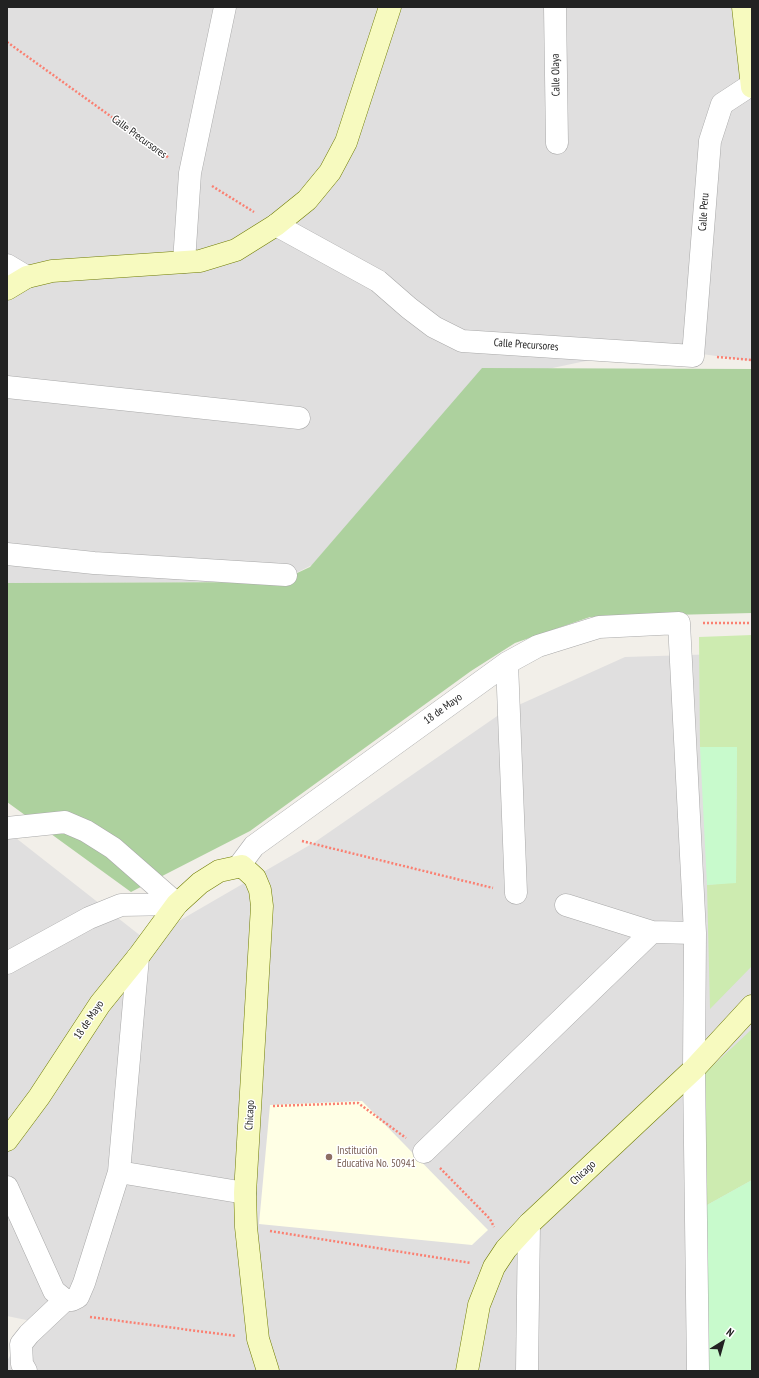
<!DOCTYPE html>
<meta charset="utf-8">
<style>
body{margin:0}
#map{position:relative;width:759px;height:1378px;overflow:hidden;background:#f2efe9;font-family:"PT Sans Narrow",sans-serif}
canvas{display:block}
.frame{position:absolute;inset:0;border:8px solid #222;pointer-events:none}
.north{position:absolute;left:703px;top:1322px;width:40px;height:40px;-webkit-text-stroke:3px #fff;paint-order:stroke;rotate:37deg;font-size:11px;font-weight:700;line-height:16px;text-align:center;color:#222}
.north::after{content:'';display:block;margin:auto;width:14px;height:18px;background:#222;clip-path:polygon(50% 0,100% 100%,50% 72%,0 100%)}
</style>
<div id="map">
<canvas width="759" height="1378"></canvas>
<div class="frame"></div>
<div class="north">N</div>
</div>
<script>
const c = document.querySelector('canvas').getContext('2d');
c.lineJoin = 'round';
function fill(path, color) {
  c.fillStyle = color;
  c.fill(path, 'evenodd');
}
function shape(rows) {
  const path = new Path2D();
  for (const r of rows) {
    path.moveTo(r[0], r[1]);
    for (let i = 2; i < r.length; i += 2) path.lineTo(r[i], r[i + 1]);
  }
  return path;
}
function strokePath(path, color, width, dash) {
  c.strokeStyle = color;
  c.lineWidth = width;
  c.lineCap = dash ? 'butt' : 'round';
  c.setLineDash(dash || []);
  c.stroke(path);
}
function label(font, color, halo, rows, align = 'center') {
  c.font = font + ' "PT Sans Narrow",sans-serif';
  c.lineWidth = 3;
  c.setLineDash([]);
  c.textBaseline = 'middle';
  c.strokeStyle = halo;
  c.fillStyle = color;
  for (const [text, x, y, turn = 0] of rows) {
    c.save();
    c.translate(x, y);
    c.rotate((+turn || 0) * Math.PI / 180);
    c.textAlign = isNaN(turn) ? turn : align;
    if (halo) c.strokeText(text, 0, 0);
    c.fillText(text, 0, 0);
    c.restore();
  }
}
const residential = shape([
 [7,7,752,7,752,361,652,347,472,385,312,565,278,582,7,583],
 [752,653,752,1371,7,1371,7,1361,31,1321,7,1316,7,831,146,940,315,842,503,712,625,657]
]);
const education = shape([
 [362,1101,488,1230,472,1245,259,1224,270,1105]
]);
const grass = shape([
 [752,635,752,966,710,1009,707,885,736,882,737,747,700,747,699,637],
 [752,1029,752,1180,707,1205,701,1077]
]);
const forest = shape([
 [482,368,752,369,752,613,590,617,515,643,471,671,250,831,131,892,7,802,7,583,278,582,310,567]
]);
const park = shape([
 [700,747,737,747,736,883,707,885],
 [752,1180,752,1371,708,1371,707,1205]
]);
const path = shape([
 [7,42,169,158],
 [212,186,254,212],
 [717,357,752,360],
 [703,623,752,623],
 [302,841,493,888],
 [273,1106,358,1103,406,1138],
 [440,1168,490,1219,494,1227],
 [270,1231,471,1263],
 [90,1317,236,1336]
]);
const street = shape([
 [555,7,557,143],
 [276,225,378,281,409,308,434,327,462,341,693,356,710,141,722,104,751,85],
 [184,262,190,173,225,7],
 [7,265,27,277],
 [7,387,299,418],
 [7,554,94,563,286,575],
 [507,663,516,893],
 [7,828,65,822,86,831,113,848,177,904],
 [239,866,254,846,507,663,538,646,599,627,679,623,695,933,694,1069,698,1371],
 [566,905,652,932,695,933],
 [7,963,89,918,121,905,177,904],
 [424,1152,652,932],
 [119,1172,245,1193],
 [7,1187,54,1291,65,1300,72,1300,78,1297,84,1283,119,1172,138,957],
 [26,1371,22,1364,21,1344,29,1334,65,1300],
 [527,1371,529,1224]
]);
const secondary = shape([
 [743,7,752,87],
 [7,289,27,277,52,271,200,261,236,250,276,225,307,200,330,172,346,142,390,7],
 [7,1140,39,1097,100,1004,138,957,177,904,200,883,219,871,242,866,255,878,260,890,262,906,245,1193,246,1227,258,1339,268,1371],
 [467,1371,479,1305,494,1267,506,1249,529,1224,694,1069,752,1006]
]);
const markers = [
 [329,1157,4,"#8d6e63"]
];
const streetNames = [
 ["Calle Olaya",556,75,-91],
 ["Calle Precursores",139,137,36],
 ["Calle Peru",704,212,-86],
 ["Calle Precursores",526,345,4],
 ["18 de Mayo",443,709,-36],
 ["18 de Mayo",89,1020,-56],
 ["Chicago",250,1115,-87],
 ["Chicago",583,1173,-43]
];
const educationNames = [
 ["Institución",337,1151],
 ["Educativa No. 50941",337,1164]
];
fill(residential, '#e0dfdf');
fill(education, '#ffffe5');
fill(grass, '#cdebb0');
fill(forest, '#add19e');
fill(park, '#c8facc');
strokePath(street, '#a9a9a9', 23);
strokePath(secondary, '#707d05', 23);
strokePath(path, '#fa8072', 2.5, [2, 2]);
strokePath(street, '#fff', 22);
strokePath(secondary, '#f7fabf', 22);
for (const [x, y, r, color] of markers) {
  const dot = new Path2D();
  dot.arc(x, y, r, 0, 2 * Math.PI);
  c.fillStyle = color;
  c.fill(dot);
  strokePath(dot, '#fff', 1.5);
}
label('11px', '#222', '#fff', streetNames);
label('11px', '#785e54', '#fff', educationNames, 'left');
</script>
